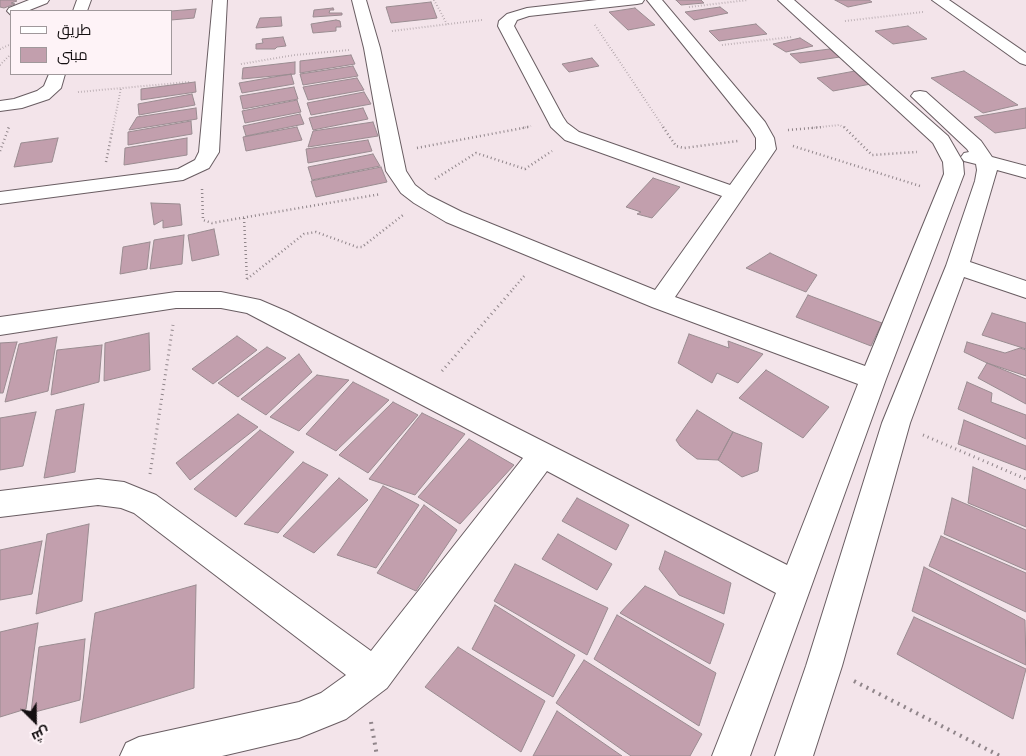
<!DOCTYPE html>
<meta charset="utf-8">
<style>
body{margin:0}
#map{position:relative;width:1026px;height:756px;overflow:hidden;background:#f3e4ea;font-family:Manrope,Cairo,sans-serif}
canvas{display:block}
.legend{position:absolute;left:10px;top:10px;width:162px;height:65px;box-sizing:border-box;background:#fef3f7;border:1px solid #a0989b;margin:0;padding:6px 9px;list-style:none;font-size:15px;color:#140f11}
.legend li{display:flex;align-items:center;gap:10px;height:25px}
.legend b{width:25px;border:1px solid #a0989b}
.north{position:absolute;left:10px;top:696px;width:50px;height:50px;-webkit-text-stroke:4px #fef3f7;paint-order:stroke;rotate:157deg;font-size:14px;font-weight:700;line-height:20px;text-align:center;color:#140f11}
.north::after{content:'';display:block;margin:auto;width:18px;height:22px;background:#140f11;clip-path:polygon(50% 0,100% 100%,50% 72%,0 100%)}
</style>
<div id="map">
<canvas width="1026" height="756"></canvas>
<ul class="legend">
<li><b style="height:6px;background:#fff"></b>طريق</li>
<li><b style="height:14px;background:#c29fad"></b>مبنى</li>
</ul>
<div class="north">ش</div>
</div>
<script>
const c = document.querySelector('canvas').getContext('2d');
c.lineJoin = 'round';
function fill(path, color) {
  c.fillStyle = color;
  c.fill(path, 'evenodd');
}
function shape(rows) {
  const path = new Path2D();
  for (const r of rows) {
    path.moveTo(r[0], r[1]);
    for (let i = 2; i < r.length; i += 2) path.lineTo(r[i], r[i + 1]);
  }
  return path;
}
function strokePath(path, color, width, dash) {
  c.strokeStyle = color;
  c.lineWidth = width;
  c.lineCap = dash ? 'butt' : 'round';
  c.setLineDash(dash || []);
  c.stroke(path);
}
const building = shape([
 [0,0,15,0,17,1,11,3,15,4,4,8,0,7,0,0],
 [676,0,701,0,704,3,681,5,676,0],
 [835,0,869,0,872,2,848,7,835,0],
 [431,2,437,18,391,23,386,7,431,2],
 [720,7,728,13,694,20,685,12,720,7],
 [333,8,334,10,330,10,329,13,342,13,342,15,313,17,314,10,333,8],
 [635,8,655,25,628,30,609,12,635,8],
 [196,9,194,18,171,20,171,11,196,9],
 [281,17,282,26,256,28,260,18,281,17],
 [336,20,340,21,341,27,336,27,336,31,313,33,311,24,336,20],
 [756,24,767,34,719,41,709,31,756,24],
 [908,26,927,39,893,44,875,31,908,26],
 [283,37,286,46,277,47,275,49,256,49,256,44,263,43,262,39,283,37],
 [800,38,813,46,786,52,773,44,800,38],
 [830,49,840,57,800,63,790,54,830,49],
 [351,55,355,64,300,73,300,61,351,55],
 [592,58,599,66,569,72,562,64,592,58],
 [295,62,295,74,242,79,243,68,295,62],
 [353,66,358,76,303,85,300,74,353,66],
 [855,71,871,84,833,91,817,78,855,71],
 [964,71,1018,105,983,113,931,78,964,71],
 [291,74,294,84,242,93,239,83,291,74],
 [357,78,364,90,308,100,303,87,357,78],
 [195,82,196,92,141,100,141,89,195,82],
 [294,87,298,99,243,109,240,96,294,87],
 [364,92,371,104,311,115,307,103,364,92],
 [192,94,195,105,139,115,138,104,192,94],
 [297,100,301,112,245,123,242,111,297,100],
 [196,108,197,119,129,130,137,117,196,108],
 [363,108,368,119,313,130,309,118,363,108],
 [1026,108,1026,128,995,133,974,117,1026,108],
 [300,114,304,124,246,136,243,126,300,114],
 [191,121,192,134,128,145,128,132,191,121],
 [373,122,378,136,308,147,313,131,373,122],
 [297,127,302,140,246,151,243,137,297,127],
 [58,138,52,162,14,167,21,143,58,138],
 [187,138,187,155,124,165,125,148,187,138],
 [368,140,372,151,308,163,306,149,368,140],
 [373,154,380,166,312,180,308,167,373,154],
 [381,167,387,182,316,197,311,181,381,167],
 [653,178,680,187,652,218,637,214,641,212,626,207,653,178],
 [151,203,180,204,182,225,163,228,163,220,154,225,151,203],
 [214,229,219,255,192,261,188,235,214,229],
 [184,235,182,264,150,269,154,240,184,235],
 [150,242,147,269,120,274,123,247,150,242],
 [770,253,817,275,806,292,746,268,770,253],
 [808,295,882,323,871,346,796,317,808,295],
 [992,313,1026,323,1026,349,982,335,992,313],
 [149,333,150,370,104,381,105,343,149,333],
 [689,334,729,348,728,341,763,354,738,383,717,373,712,383,678,363,689,334],
 [237,336,257,350,213,384,192,369,237,336],
 [57,337,48,391,5,402,19,344,57,337],
 [17,342,3,393,0,393,0,343,17,342],
 [967,342,1005,353,1020,348,1026,350,1026,376,987,363,964,352,967,342],
 [102,345,99,382,51,395,57,350,102,345],
 [267,347,286,358,238,397,218,383,267,347],
 [299,354,312,372,266,415,241,399,299,354],
 [987,363,1026,379,1026,404,978,378,987,363],
 [766,370,829,407,803,438,739,398,766,370],
 [317,375,349,380,299,431,270,417,317,375],
 [353,382,389,400,336,451,306,434,353,382],
 [967,382,992,393,991,402,1026,415,1026,439,958,409,967,382],
 [393,402,418,415,368,473,339,455,393,402],
 [84,404,75,472,44,478,56,410,84,404],
 [697,410,733,432,718,460,697,459,680,446,676,440,697,410],
 [36,412,23,466,0,470,0,418,36,412],
 [422,413,465,434,415,495,369,479,422,413],
 [238,414,258,427,190,480,176,463,238,414],
 [964,420,1026,446,1026,470,958,444,964,420],
 [260,430,294,452,236,517,194,489,260,430],
 [733,432,762,443,758,471,742,477,718,460,733,432],
 [469,439,514,465,460,524,418,497,469,439],
 [303,462,328,475,278,533,244,524,303,462],
 [973,467,1026,490,1026,527,968,503,973,467],
 [339,478,368,500,314,553,283,536,339,478],
 [383,486,419,505,376,568,337,555,383,486],
 [577,498,629,525,616,550,562,521,577,498],
 [952,498,1026,530,1026,570,944,534,952,498],
 [424,505,457,530,416,591,377,573,424,505],
 [89,524,82,601,36,614,47,534,89,524],
 [558,534,612,564,597,590,542,559,558,534],
 [941,536,1026,573,1026,612,929,566,941,536],
 [42,541,32,594,0,600,0,550,42,541],
 [665,551,731,583,724,614,679,595,659,569,665,551],
 [515,564,608,608,587,655,494,601,515,564],
 [924,567,1025,620,1026,665,912,611,924,567],
 [196,585,194,688,80,723,95,613,196,585],
 [645,586,724,624,710,664,620,613,645,586],
 [495,605,575,655,553,697,472,649,495,605],
 [617,615,716,673,699,726,594,659,617,615],
 [914,617,1026,669,1013,719,897,654,914,617],
 [38,623,26,709,0,717,0,632,38,623],
 [85,639,80,700,31,713,39,647,85,639],
 [458,647,545,701,521,752,425,687,458,647],
 [584,660,702,734,690,756,631,756,556,703,584,660],
 [557,711,622,756,533,756,557,711]
]);
const pathFar3 = shape([
 [434,0,447,24],
 [689,7,748,0],
 [845,21,923,12],
 [595,25,664,128],
 [392,31,482,20],
 [722,45,792,37],
 [0,49,11,44],
 [241,64,295,55,349,50],
 [0,65,11,54],
 [78,92,189,82],
 [8,128,9,126],
 [113,128,121,88],
 [522,128,531,126],
 [811,128,839,125,846,128]
]);
const pathFar2 = shape([
 [663,127,676,146,684,148,738,141],
 [844,127,872,155,917,152],
 [788,130,823,127],
 [793,146,920,186],
 [417,148,528,127],
 [0,151,9,127],
 [106,162,113,127],
 [435,179,476,153,525,169,552,151],
 [202,189,203,220,212,223,381,194],
 [244,218,247,279],
 [247,279,304,234,316,232,357,247,362,247,403,215],
 [513,289,526,274]
]);
const pathFar1 = shape([
 [442,371,514,288],
 [923,435,1026,479],
 [150,474,173,325]
]);
const path = shape([
 [854,681,1000,756],
 [371,722,377,756]
]);
const minor = shape([
 [29,0,49,0,47,3,27,11,11,11,11,15,7,11,9,8,29,0],
 [77,0,91,0,87,11,73,11,77,0],
 [213,0,227,0,219,152,209,168,183,180,0,204,0,192,171,170,178,169,195,160,199,152,213,0],
 [352,0,366,0,380,48,406,171,415,185,428,195,462,212,655,290,722,196,565,140,551,127,498,26,499,21,507,14,527,8,597,0,644,0,642,3,637,4,529,16,517,20,514,26,563,117,567,123,579,132,730,185,756,149,756,138,750,128,647,0,662,0,765,122,774,138,776,149,675,297,865,366,944,174,943,162,933,143,778,0,794,0,948,136,963,162,964,174,886,379,750,756,712,756,776,593,547,471,387,688,346,719,299,738,222,756,120,756,126,743,139,737,299,702,321,693,346,675,134,513,121,508,98,505,0,517,0,491,98,479,124,482,156,495,371,651,523,458,247,313,221,308,176,308,0,335,0,317,176,292,221,292,260,300,288,312,787,565,858,384,652,307,446,222,414,203,401,193,386,171,364,48,352,0],
 [932,0,949,0,1026,53,1026,65,1020,63,932,0],
 [49,74,65,74,61,88,49,99,22,108,0,111,0,101,14,99,37,91,44,86,49,74],
 [920,91,926,92,981,141,992,157,1026,166,1026,178,997,170,970,262,1026,281,1026,298,964,277,910,423,842,666,813,756,775,756,806,666,882,423,946,266,975,181,977,170,976,164,964,161,961,157,964,153,969,152,967,149,911,96,914,92,920,91]
]);
fill(building, '#c29fad');
strokePath(building, '#9a8c91', 1);
strokePath(minor, '#695d62', 2);
strokePath(pathFar3, '#90858a', 2, [0.5, 2.5]);
strokePath(pathFar2, '#90858a', 2.5, [1, 3]);
strokePath(pathFar1, '#90858a', 3, [1, 4]);
strokePath(path, '#90858a', 4, [2, 5]);
fill(minor, '#fff');
</script>
